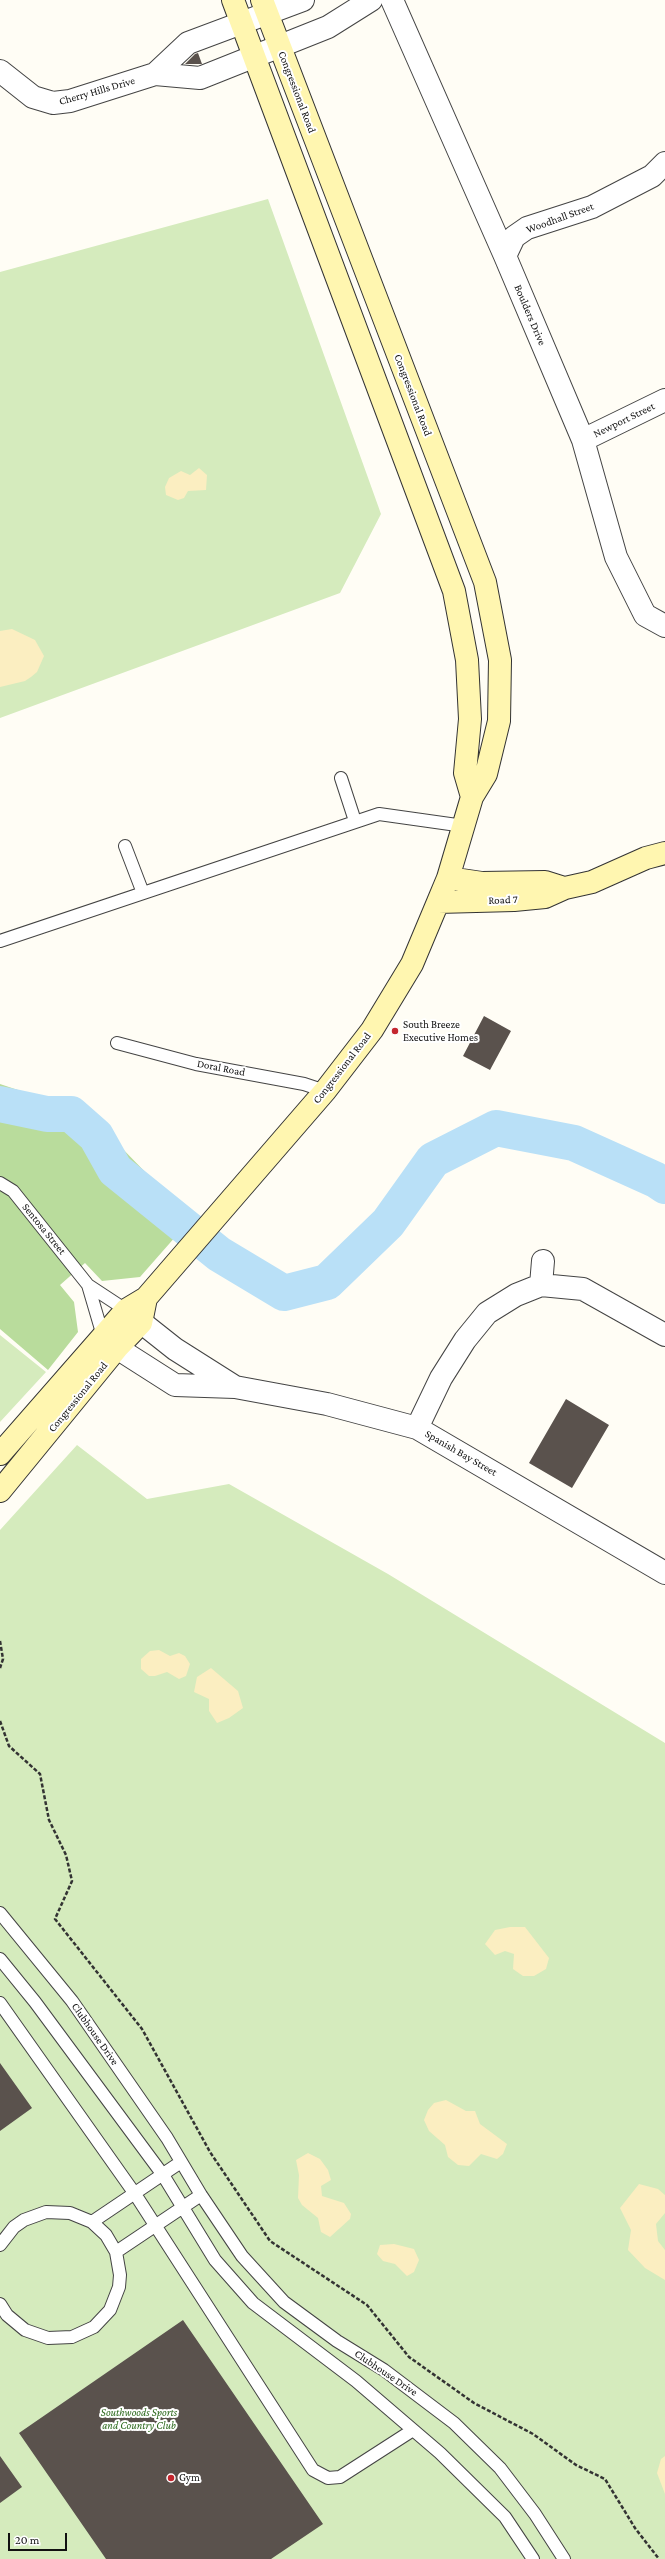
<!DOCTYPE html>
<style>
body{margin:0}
#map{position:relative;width:665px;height:2559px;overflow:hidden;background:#fffdf5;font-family:"Crimson Pro",serif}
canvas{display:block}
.scale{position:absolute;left:8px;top:2533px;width:59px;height:18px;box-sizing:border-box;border:2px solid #111;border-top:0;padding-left:5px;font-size:12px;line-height:14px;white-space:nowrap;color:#111;-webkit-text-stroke:3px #fff;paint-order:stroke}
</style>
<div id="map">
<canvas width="665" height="2559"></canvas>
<div class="scale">20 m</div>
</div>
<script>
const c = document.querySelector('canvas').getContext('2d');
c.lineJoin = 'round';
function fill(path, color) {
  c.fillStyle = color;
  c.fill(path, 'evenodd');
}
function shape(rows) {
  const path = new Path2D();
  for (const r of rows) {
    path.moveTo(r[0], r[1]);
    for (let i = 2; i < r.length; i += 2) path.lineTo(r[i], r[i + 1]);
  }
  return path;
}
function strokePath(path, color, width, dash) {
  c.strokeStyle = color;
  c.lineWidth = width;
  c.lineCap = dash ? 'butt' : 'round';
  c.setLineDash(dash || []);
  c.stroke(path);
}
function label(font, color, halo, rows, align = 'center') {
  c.font = font + ' "Crimson Pro",serif';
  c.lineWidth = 4;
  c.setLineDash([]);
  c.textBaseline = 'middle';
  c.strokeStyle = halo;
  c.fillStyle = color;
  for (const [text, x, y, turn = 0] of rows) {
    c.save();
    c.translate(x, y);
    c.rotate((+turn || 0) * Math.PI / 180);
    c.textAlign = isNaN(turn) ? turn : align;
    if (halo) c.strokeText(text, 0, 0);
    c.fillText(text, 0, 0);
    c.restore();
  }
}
const green = shape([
 [268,199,381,514,340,593,0,718,0,272],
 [0,1335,46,1372,0,1422],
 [77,1445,147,1499,229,1484,388,1574,665,1743,665,2559,0,2559,0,1530]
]);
const forest = shape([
 [0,1084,42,1098,77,1102,191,1219,140,1277,102,1281,85,1263,60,1285,74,1302,78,1332,48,1370,0,1329]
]);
const sand = shape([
 [199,468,207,475,206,490,188,491,184,498,178,500,166,495,165,487,169,478,181,471,190,475],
 [12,629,35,640,44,656,37,672,31,677,25,681,0,687,0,631],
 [159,1650,170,1656,179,1653,185,1656,190,1664,186,1676,179,1679,167,1672,155,1676,149,1676,141,1669,141,1659,150,1651],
 [211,1668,238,1691,243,1708,229,1718,217,1723,209,1711,209,1699,194,1692,197,1677],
 [510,1927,525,1927,549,1958,546,1969,534,1976,523,1976,513,1969,514,1954,505,1951,495,1955,485,1944,495,1930],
 [446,2100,466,2111,475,2111,480,2124,507,2144,503,2154,497,2159,481,2154,469,2166,458,2165,448,2157,445,2145,429,2131,424,2120,428,2110,434,2103],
 [308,2153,320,2159,328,2170,331,2180,321,2186,322,2196,344,2203,351,2214,350,2219,330,2237,321,2232,318,2218,302,2205,298,2198,299,2175,296,2160],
 [639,2184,658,2189,665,2195,665,2213,656,2224,658,2241,665,2250,665,2280,645,2268,628,2250,631,2230,620,2208],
 [394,2244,414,2249,419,2260,414,2272,407,2276,395,2264,383,2261,377,2254,380,2245],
 [665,2456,665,2494,657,2473,661,2459]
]);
const river = shape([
 [0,1104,47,1114,71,1114,96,1136,115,1170,219,1254,284,1293,327,1282,388,1223,433,1160,496,1128,574,1143,656,1180,665,1186]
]);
const building = shape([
 [198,53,202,64,185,64,195,54],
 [484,1016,511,1031,490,1070,463,1056],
 [566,1399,609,1425,572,1488,529,1463],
 [0,2063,32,2108,0,2131],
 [183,2320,323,2524,271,2559,106,2559,19,2433],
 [0,2456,22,2487,0,2503]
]);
const path = shape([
 [0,1641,3,1659,0,1668],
 [0,1721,9,1746,40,1774,49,1820,66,1855,72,1881,55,1919,142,2029,210,2152,270,2241,367,2305,409,2357,474,2403,533,2434,576,2465,605,2479,635,2528,659,2559]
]);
const lane = shape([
 [341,778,355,821],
 [125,846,143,893],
 [0,941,379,814,464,826],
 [117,1043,196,1064,304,1084,325,1091],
 [0,1183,13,1191,88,1285,103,1336],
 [88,1285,126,1310],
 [0,1913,72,2001,167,2138,201,2195,242,2256,284,2302,337,2341,384,2370,454,2423,500,2468,535,2514,564,2559],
 [0,1959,35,2002,163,2175,215,2260,253,2303,356,2381,440,2453,505,2517,533,2559],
 [0,2003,135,2194,313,2470,328,2478,340,2477,413,2430],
 [92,2222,181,2162],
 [0,2245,14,2227,24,2220,46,2212,70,2213,92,2222,106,2235,116,2252,120,2275,119,2287,110,2310,94,2327,72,2337,48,2338,25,2330,7,2315,0,2304],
 [116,2252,201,2195]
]);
const street = shape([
 [392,0,505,256,583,440,616,557,645,615,665,626],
 [0,71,33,97,53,103,70,101,155,74,200,78,328,27,371,0],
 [155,74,188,43,303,0],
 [505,256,514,237,527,228,592,207,652,176,665,163],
 [583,440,665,400],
 [541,1285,543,1261],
 [127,1311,175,1349,235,1387],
 [104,1336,117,1348,175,1385,235,1387,327,1404,417,1428,665,1573],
 [417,1428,441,1378,465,1340,487,1313,516,1295,541,1285,583,1289,665,1335]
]);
const secondary = shape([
 [233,0,454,591,467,660,470,719,465,773,472,797],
 [448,878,482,883,545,882,564,888],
 [438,902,514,900,545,897,565,888,592,882,646,858,665,853],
 [0,1454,126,1310,146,1298,325,1091,372,1030,412,964,438,902,448,878,472,797,486,774,499,721,500,660,485,582,262,0],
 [0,1491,117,1348,141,1323,146,1298]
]);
const markers = [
 [395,1031,4,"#c4262e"],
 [171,2478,4,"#c4262e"]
];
const streetNames = [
 ["Cherry Hills Drive",97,91,-16],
 ["Congressional Road",297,92,69],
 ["Woodhall Street",560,218,-20],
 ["Boulders Drive",530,315,67],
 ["Congressional Road",413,395,69],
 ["Newport Street",624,420,-26],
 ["Road 7",503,900,-2],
 ["Doral Road",221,1068,11],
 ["Congressional Road",342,1068,-52],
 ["Sentosa Street",44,1229,51],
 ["Congressional Road",78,1397,-51],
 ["Spanish Bay Street",461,1453,30],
 ["Clubhouse Drive",95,2034,55],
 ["Clubhouse Drive",386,2373,34]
];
const poiNames = [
 ["South Breeze",403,1025],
 ["Executive Homes",403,1038],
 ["Gym",179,2478]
];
const parkNames = [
 ["Southwoods Sports",139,2413],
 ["and Country Club",139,2426]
];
fill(green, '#d5ebbd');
fill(forest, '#b9dc9c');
fill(sand, '#fbeec1');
strokePath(river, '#b9e0f7', 36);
fill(building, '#5a524d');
strokePath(lane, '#444', 14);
strokePath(street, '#444', 24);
strokePath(secondary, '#333', 24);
strokePath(path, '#333', 2.5, [4, 2]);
strokePath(lane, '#fff', 12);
strokePath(street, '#fff', 22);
strokePath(secondary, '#fff6b0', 22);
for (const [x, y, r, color] of markers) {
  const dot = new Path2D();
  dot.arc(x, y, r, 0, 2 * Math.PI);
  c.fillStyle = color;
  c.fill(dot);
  strokePath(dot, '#fff', 1.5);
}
label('11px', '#111', '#fff', streetNames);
label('11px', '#111', '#fff', poiNames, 'left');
label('italic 11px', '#2f6b1f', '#fff', parkNames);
</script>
